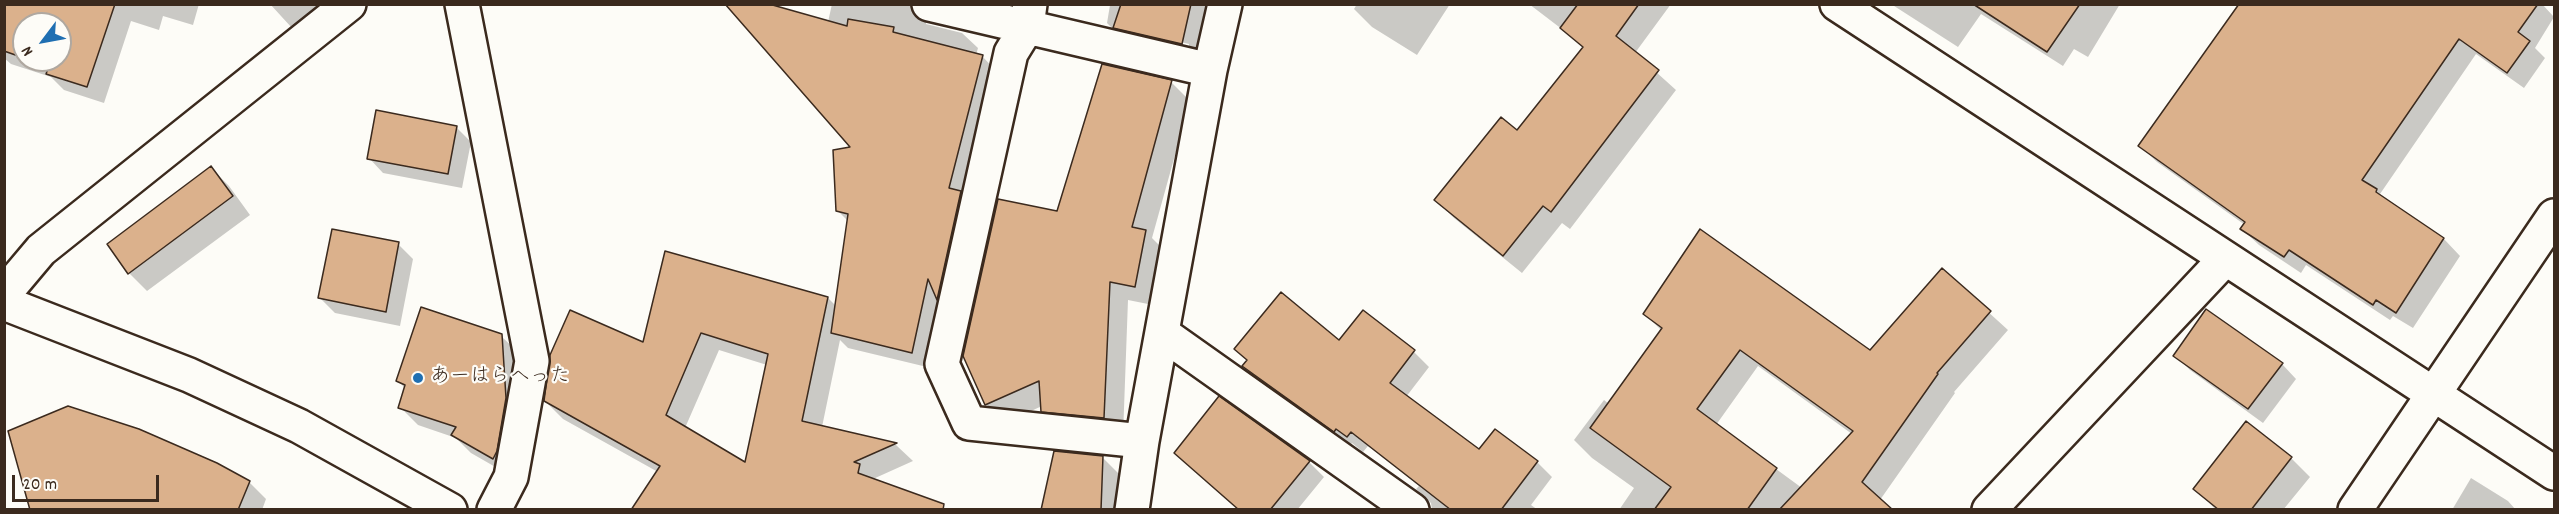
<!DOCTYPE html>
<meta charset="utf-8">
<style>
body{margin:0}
#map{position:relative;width:2559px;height:514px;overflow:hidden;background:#fdfcf7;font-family:Dekko,sans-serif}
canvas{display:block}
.frame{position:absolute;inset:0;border:6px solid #3b2a1e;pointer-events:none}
.north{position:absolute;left:12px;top:12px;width:60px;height:60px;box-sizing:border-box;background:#fdfcf7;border:2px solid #afa8a0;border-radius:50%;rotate:238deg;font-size:16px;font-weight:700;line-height:24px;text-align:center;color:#3b2a1e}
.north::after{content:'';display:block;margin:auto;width:21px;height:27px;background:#1f6fb2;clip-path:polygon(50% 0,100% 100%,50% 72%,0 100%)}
.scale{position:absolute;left:12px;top:475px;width:147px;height:27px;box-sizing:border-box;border:3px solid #3b2a1e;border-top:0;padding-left:8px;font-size:18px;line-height:21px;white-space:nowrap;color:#3b2a1e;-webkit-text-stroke:4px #fdfcf7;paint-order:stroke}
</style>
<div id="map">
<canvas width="2559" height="514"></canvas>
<div class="frame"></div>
<div class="north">N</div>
<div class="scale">20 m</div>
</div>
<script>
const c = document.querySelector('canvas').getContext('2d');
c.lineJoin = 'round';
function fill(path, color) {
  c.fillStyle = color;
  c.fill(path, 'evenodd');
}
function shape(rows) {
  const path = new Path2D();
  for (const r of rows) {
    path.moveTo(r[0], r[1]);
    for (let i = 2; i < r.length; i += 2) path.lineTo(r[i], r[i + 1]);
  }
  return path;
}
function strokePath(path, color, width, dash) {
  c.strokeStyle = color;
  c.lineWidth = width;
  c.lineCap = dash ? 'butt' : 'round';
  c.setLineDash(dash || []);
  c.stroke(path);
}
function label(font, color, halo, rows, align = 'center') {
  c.font = font + ' Dekko,"Klee One",sans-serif';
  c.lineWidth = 4.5;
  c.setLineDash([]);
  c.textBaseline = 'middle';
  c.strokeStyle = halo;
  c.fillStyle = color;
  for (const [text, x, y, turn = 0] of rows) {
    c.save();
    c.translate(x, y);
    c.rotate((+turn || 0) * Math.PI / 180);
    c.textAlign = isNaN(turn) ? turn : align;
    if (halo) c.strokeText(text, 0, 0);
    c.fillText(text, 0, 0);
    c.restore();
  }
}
const shadow = shape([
 [9,4,199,4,193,25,163,16,159,30,131,21,104,103,64,90,51,77,11,64,4,58,4,16],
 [24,24,60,24,60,60,24,60],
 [270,4,330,4,292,28],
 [832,4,934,4,926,16,926,24,962,33,978,48,976,55,982,56,997,72,927,367,848,348,840,340,822,427,896,445,913,461,873,479,658,472,563,419,545,401,644,344,828,298,836,306,848,221,837,210,853,148,828,22],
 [719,350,767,365,746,465,685,428],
 [1108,4,1209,4,1196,58,1122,38,1107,23,1110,5],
 [1121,28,1189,44,1189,47,1121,31],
 [1357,4,1450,4,1417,55,1372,27,1354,9],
 [1529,4,1671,4,1635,53,1676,90,1570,229,1562,223,1522,273,1454,218,1436,200,1517,132,1584,49,1567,33],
 [1891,4,2120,4,2088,57,2074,49,2063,66,1981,14,1958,47],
 [2403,4,2542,4,2554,17,2535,48,2545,58,2524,88,2476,54,2380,194,2444,239,2460,256,2413,328,2393,316,2390,320,2306,265,2301,273,2259,245,2242,229,2245,225,2157,162,2140,146],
 [1171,82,1190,101,1152,238,1164,250,1153,305,1128,300,1123,436,1061,430,1042,411,1042,406,1005,423,986,404,1058,213],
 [456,127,471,142,462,188,383,173,369,158],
 [211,168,229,186,250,215,147,291,129,273,109,245],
 [398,244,413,259,400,326,335,313,320,298],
 [1942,270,2008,330,1954,392,1955,393,1880,500,1891,510,1619,510,1634,488,1592,458,1574,440,1604,400,1609,404,1662,331,1645,314,1870,352],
 [1758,366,1852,434,1802,488,1716,425],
 [1363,312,1414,352,1429,367,1406,397,1479,452,1537,462,1552,477,1531,505,1538,510,1432,510,1431,503,1416,489,1419,486,1368,446,1363,452,1352,443,1350,446,1259,382,1244,366,1339,342],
 [501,336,520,354,511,476,471,453,456,438,418,425,400,407,406,389,398,381],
 [2175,355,2282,364,2296,379,2263,423,2190,370],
 [1219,398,1309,462,1324,477,1297,510,1239,510,1176,453],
 [2247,423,2291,458,2310,477,2283,510,2216,510,2195,488],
 [1102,457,1122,477,1120,510,1042,510],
 [2471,478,2508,501,2516,510,2452,510],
 [249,482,266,499,262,510,31,510]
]);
const building = shape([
 [4,4,115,4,87,87,46,74,49,66,31,60,60,60,60,24,24,24,24,58,4,51,4,4],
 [725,4,769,4,847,26,848,19,894,27,893,32,983,55,949,188,961,191,937,300,928,279,912,353,831,333,848,214,836,211,833,150,850,147,725,4],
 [1121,4,1191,4,1182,44,1113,28,1121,4],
 [1578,4,1639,4,1616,36,1659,70,1551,212,1543,206,1503,256,1434,200,1501,117,1517,130,1583,47,1560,28,1578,4],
 [1973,4,2080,4,2047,52,1973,4],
 [2239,4,2538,4,2518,32,2530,41,2507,73,2459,39,2362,180,2377,189,2376,192,2444,238,2396,313,2376,300,2373,305,2289,250,2284,257,2240,229,2245,222,2138,146,2239,4],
 [1102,64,1172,80,1132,227,1146,230,1135,287,1110,282,1104,418,1041,412,1039,381,985,405,963,356,998,199,1057,211,1102,64],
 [376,110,457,126,448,174,367,159,376,110],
 [211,166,233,196,128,274,107,244,211,166],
 [332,229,399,242,386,312,318,298,332,229],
 [1700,229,1870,350,1942,268,1991,311,1937,373,1938,374,1862,482,1893,510,1779,510,1853,431,1740,350,1697,409,1777,468,1747,510,1654,510,1671,487,1590,428,1662,328,1643,314,1700,229],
 [665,251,828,297,802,421,897,443,854,462,860,464,858,473,944,504,943,510,631,510,660,466,544,401,550,355,570,310,643,342,665,251],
 [701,333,768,354,745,462,666,415,701,333],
 [1281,292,1339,340,1363,310,1415,350,1390,383,1479,449,1495,429,1538,461,1501,510,1451,510,1351,432,1347,437,1336,429,1334,432,1242,366,1247,360,1234,349,1281,292],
 [421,307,502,334,506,398,497,451,493,459,451,435,456,427,398,408,405,385,396,381,421,307],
 [2206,309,2283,363,2248,409,2173,356,2206,309],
 [1219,396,1310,461,1270,510,1239,510,1174,453,1219,396],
 [68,406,139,429,217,463,250,481,238,510,30,510,8,431,68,406],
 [2246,421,2292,457,2251,510,2219,510,2193,489,2246,421],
 [1054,451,1103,456,1101,510,1041,510,1054,451]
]);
const minor = shape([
 [462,4,532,361,511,477,494,510],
 [929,4,1210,70],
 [1030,4,1027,27,1011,53,942,364,969,423,1142,441],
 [1162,333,1412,510],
 [1132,510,1142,441,1210,70,1225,4],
 [1989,510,2225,259]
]);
const tertiary = shape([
 [1837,4,2554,473],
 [4,294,41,250,349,4],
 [2355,510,2554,216]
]);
const secondary = shape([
 [4,303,189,375,299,426,450,510]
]);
const markers = [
 [418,378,6,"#1f6fb2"]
];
const poiNames = [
 ["あーはらへった",430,378]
];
fill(shadow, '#0003');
fill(building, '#dbb18c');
strokePath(building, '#3b2a1e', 1.5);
strokePath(minor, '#3b2a1e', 38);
strokePath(tertiary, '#3b2a1e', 38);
strokePath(secondary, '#3b2a1e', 38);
strokePath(minor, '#fdfcf7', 33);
strokePath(tertiary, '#fdfcf7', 33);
strokePath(secondary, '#fdfcf7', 33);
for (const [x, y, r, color] of markers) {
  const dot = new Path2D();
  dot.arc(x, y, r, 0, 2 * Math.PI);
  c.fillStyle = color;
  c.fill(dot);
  strokePath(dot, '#fdfcf7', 2);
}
label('20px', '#3b2a1e', '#fdfcf7', poiNames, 'left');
</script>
